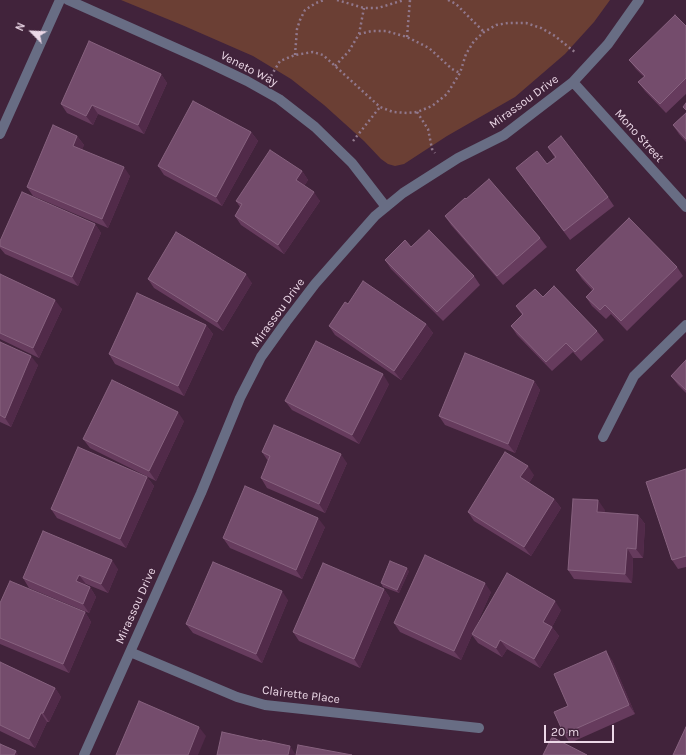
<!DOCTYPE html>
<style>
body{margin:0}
#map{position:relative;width:686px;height:755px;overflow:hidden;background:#41233b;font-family:Karla,sans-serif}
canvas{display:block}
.north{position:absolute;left:12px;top:12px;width:40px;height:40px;-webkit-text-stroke:3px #41233b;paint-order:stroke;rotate:294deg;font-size:11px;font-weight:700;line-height:16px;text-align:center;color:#ecd8e7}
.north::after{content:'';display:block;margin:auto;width:14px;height:18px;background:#ecd8e7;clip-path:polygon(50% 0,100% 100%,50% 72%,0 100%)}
.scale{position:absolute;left:544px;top:725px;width:70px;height:18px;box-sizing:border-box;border:2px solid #ecd8e7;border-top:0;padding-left:5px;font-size:12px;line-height:14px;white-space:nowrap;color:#ecd8e7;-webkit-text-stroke:3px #41233b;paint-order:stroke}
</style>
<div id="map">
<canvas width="686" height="755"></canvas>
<div class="north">N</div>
<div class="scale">20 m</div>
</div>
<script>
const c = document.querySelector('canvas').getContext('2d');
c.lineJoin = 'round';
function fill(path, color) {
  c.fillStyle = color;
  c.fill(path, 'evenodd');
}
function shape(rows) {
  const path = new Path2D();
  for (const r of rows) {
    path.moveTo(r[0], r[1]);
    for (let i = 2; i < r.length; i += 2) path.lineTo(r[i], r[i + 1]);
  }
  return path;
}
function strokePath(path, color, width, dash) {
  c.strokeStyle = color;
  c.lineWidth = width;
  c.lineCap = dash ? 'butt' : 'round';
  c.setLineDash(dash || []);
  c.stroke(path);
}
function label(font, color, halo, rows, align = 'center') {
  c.font = font + ' Karla,sans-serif';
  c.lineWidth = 3.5;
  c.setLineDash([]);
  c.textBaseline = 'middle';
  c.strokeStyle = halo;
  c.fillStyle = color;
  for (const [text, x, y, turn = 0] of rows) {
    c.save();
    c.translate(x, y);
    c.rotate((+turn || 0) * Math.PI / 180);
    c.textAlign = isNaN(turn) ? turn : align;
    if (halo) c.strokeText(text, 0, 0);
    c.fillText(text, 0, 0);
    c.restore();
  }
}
const green = shape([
 [121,0,610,0,594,22,565,54,515,97,447,136,404,164,395,166,388,164,381,159,364,141,324,105,291,79,253,56,182,25]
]);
const path = shape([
 [337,0,364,8,378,8,404,0],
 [448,0,456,4,484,32],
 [359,34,372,31,386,31,407,37,429,48,452,69,460,73],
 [407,37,410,0],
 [295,55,297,29,300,20,305,10,316,3,324,0],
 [335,66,349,51,359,34,364,8],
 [271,76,280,61,295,55,313,52,323,55,380,107,393,112,408,113,417,112,432,106,447,94,460,73,466,54,474,41,484,32,496,25,508,23,526,23,541,28,555,36,576,53],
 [417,112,428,129,432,149,435,153],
 [353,141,380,107]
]);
const minor = shape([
 [68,0,205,61,247,81,279,99,315,127,352,163,386,207],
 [573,82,686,207],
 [0,134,60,0],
 [603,437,634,376,686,325],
 [130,652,237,697,265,705,479,728],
 [84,755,201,493,240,398,261,357,286,322,315,284,375,216,403,193,458,158,504,135,573,82,608,44,639,0]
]);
const wall = shape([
 [686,26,686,94,666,113,645,91,638,82,644,77,636,69,629,60],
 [161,74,167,83,144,134,98,114,93,125,67,113,61,104],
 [686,113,686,142,679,134,673,125],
 [251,132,258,141,222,206,164,175,158,166],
 [77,136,84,145,82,149,130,176,108,228,33,196,27,187],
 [548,147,608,197,614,206,570,240,516,168,547,164,555,158],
 [302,171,308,180,304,186,320,201,284,254,241,225,235,216,240,207,236,201],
 [466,199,540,238,547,247,503,285,451,225,445,216],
 [95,224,101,233,78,286,5,254,0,248,0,241],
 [385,260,474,276,480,285,443,321,391,269],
 [677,267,683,276,627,331,611,314,606,319,592,306,586,297,592,290,582,279,576,270],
 [0,274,62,309,39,358,0,339],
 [148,279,252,283,223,331,154,288],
 [543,297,597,331,604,340,581,361,573,352,552,371,517,335,511,326,522,315,516,306],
 [348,304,426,324,433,333,401,380,335,335,329,326],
 [206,325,213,334,184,396,115,364,109,354],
 [0,342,38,365,11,427,0,422],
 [686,360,686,393,678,385,671,376],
 [534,381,540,390,515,453,445,425,439,416],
 [389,384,359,444,292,410,285,401],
 [184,421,156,481,90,448,83,439],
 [262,452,347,463,325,513,267,488,261,478,268,461],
 [686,469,686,567,678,569,672,560],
 [534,475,529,483,554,499,561,508,531,556,474,521,468,512],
 [147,477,154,486,126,548,57,518,51,509],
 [605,510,604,513,638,515,645,524,643,558,633,558,632,583,574,579,568,570],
 [325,527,302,579,230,548,223,538],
 [118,569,108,593,86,584,85,585,90,587,96,597,89,613,29,588,23,578],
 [409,571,399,593,383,587,381,583],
 [384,589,390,598,360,668,299,641,293,632],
 [491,592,475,628,561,610,552,627,559,636,540,668,507,649,502,657,478,643,472,635,461,660,400,632,394,623],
 [288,600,262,663,193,633,186,624],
 [0,603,85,612,91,622,69,673,0,644],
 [612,660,635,714,570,743,564,734,568,706],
 [0,662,55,688,61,697,49,722,47,722,35,748,0,731]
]);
const shadedWall = shape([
 [161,74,167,83,144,134,138,125],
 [92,105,98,114,93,125,86,116],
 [251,132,258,141,222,206,216,197],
 [77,136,84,145,80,155,73,146],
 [124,167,130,176,108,228,102,219],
 [302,171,308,180,302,189,296,180],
 [314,192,320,201,284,254,278,245],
 [95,224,101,233,78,286,72,277],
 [246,274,252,283,223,331,217,322],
 [55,300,62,309,39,358,33,348],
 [426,324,433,333,401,380,394,371],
 [206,325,213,334,184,396,178,386],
 [31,356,38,365,11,427,5,418],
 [383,374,389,384,359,444,352,435],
 [534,381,540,390,515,453,508,444],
 [178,412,184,421,156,481,149,471],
 [341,454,347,463,325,513,319,504],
 [528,466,534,475,527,486,520,477],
 [147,477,154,486,126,548,120,539],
 [554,499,561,508,531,556,524,547],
 [598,500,605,510,604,522,597,512],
 [638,515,645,524,643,558,636,549],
 [318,518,325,527,302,579,296,570],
 [627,548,633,558,632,583,625,574],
 [112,560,118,569,108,593,101,584],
 [407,568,409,571,399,593,397,590],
 [79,575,86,584,83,591,76,581],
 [485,583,491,592,461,660,454,651],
 [90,587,96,597,89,613,83,604],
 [384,589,390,598,360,668,354,659],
 [282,591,288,600,262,663,256,654],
 [555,601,561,610,550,631,543,622],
 [85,612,91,622,69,673,63,664],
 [552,627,559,636,540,668,534,659],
 [500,640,507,649,502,657,496,648],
 [606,651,612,660,635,714,629,705],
 [55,688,61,697,49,722,43,713],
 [41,713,47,722,35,748,29,739],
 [199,727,206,736,198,755,188,755],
 [290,746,296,755,288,755],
 [16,751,18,755,14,755]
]);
const building = shape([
 [675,15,686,26,686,78,660,104,638,82,645,76,629,60,675,15],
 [89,41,161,74,138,125,92,105,86,116,61,104,89,41],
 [193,101,251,132,216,197,158,166,193,101],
 [686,103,686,110,683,107,686,103],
 [686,113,686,139,673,125,686,113],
 [53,125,77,136,73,146,124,167,102,219,27,187,53,125],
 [561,136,608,197,564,231,516,168,537,151,547,164,556,157,548,147,561,136],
 [270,150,302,171,296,180,314,192,278,245,235,216,242,204,236,201,270,150],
 [489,179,540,238,497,276,445,216,465,198,466,199,489,179],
 [22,192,95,224,72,277,0,246,0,241,22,192],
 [629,218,677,267,621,321,605,305,600,310,586,297,594,289,576,270,629,218],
 [429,230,474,276,437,312,385,260,405,240,411,247,429,230],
 [176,232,246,274,217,322,148,279,176,232],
 [0,274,55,300,33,348,0,333,0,274],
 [363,281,426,324,394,371,329,326,345,302,348,304,363,281],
 [554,286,597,331,575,352,566,343,546,362,511,326,523,314,516,306,535,289,543,297,554,286],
 [137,293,206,325,178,386,109,354,137,293],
 [316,341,383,374,352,435,285,401,316,341],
 [0,342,31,356,5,418,0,415,0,342],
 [465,353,534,381,508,444,439,416,465,353],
 [686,360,686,390,671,376,686,360],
 [112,380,178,412,149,471,83,439,112,380],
 [274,425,341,454,319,504,261,478,270,456,262,452,274,425],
 [78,447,147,477,120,539,51,509,78,447],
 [505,452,528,466,520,477,554,499,524,547,468,512,505,452],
 [686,469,686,556,672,560,646,482,686,469],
 [245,486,318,518,296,570,223,538,245,486],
 [573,499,598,500,597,512,638,515,636,549,627,548,625,574,568,570,573,499],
 [43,531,112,560,101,584,79,575,76,581,90,587,83,604,23,578,43,531],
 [425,555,485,583,454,651,394,623,425,555],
 [390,561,407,568,397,590,381,583,390,561],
 [213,562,282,591,256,654,186,624,213,562],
 [323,563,384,589,354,659,293,632,323,563],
 [507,573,555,601,543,622,552,627,534,659,500,640,496,648,472,634,507,573],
 [10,581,85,612,63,664,0,638,0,603,10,581],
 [606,651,629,705,564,734,554,712,568,706,554,674,606,651],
 [0,662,55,688,43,713,41,713,29,739,0,725,0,662],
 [139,701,199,727,188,755,116,755,139,701],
 [686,727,686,755,673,755,686,727],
 [222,732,262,741,262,740,290,746,288,755,217,755,222,732],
 [552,737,587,755,543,755,552,737],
 [0,744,16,751,14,755,0,755,0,744],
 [298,745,352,755,296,755,298,745]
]);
const streetNames = [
 ["Veneto Way",249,69,27],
 ["Mirassou Drive",524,102,-36],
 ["Mono Street",639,136,48],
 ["Mirassou Drive",278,313,-54],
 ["Mirassou Drive",136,606,-66],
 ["Clairette Place",301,695,7]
];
fill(green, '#6b3f34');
strokePath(path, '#91788c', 2.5, [2, 3]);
strokePath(minor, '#686d84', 10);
fill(wall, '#663b5d');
fill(shadedWall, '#512a49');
fill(building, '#744c6c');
strokePath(building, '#87627f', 1);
label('12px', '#ecd8e7', '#41233b', streetNames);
</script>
